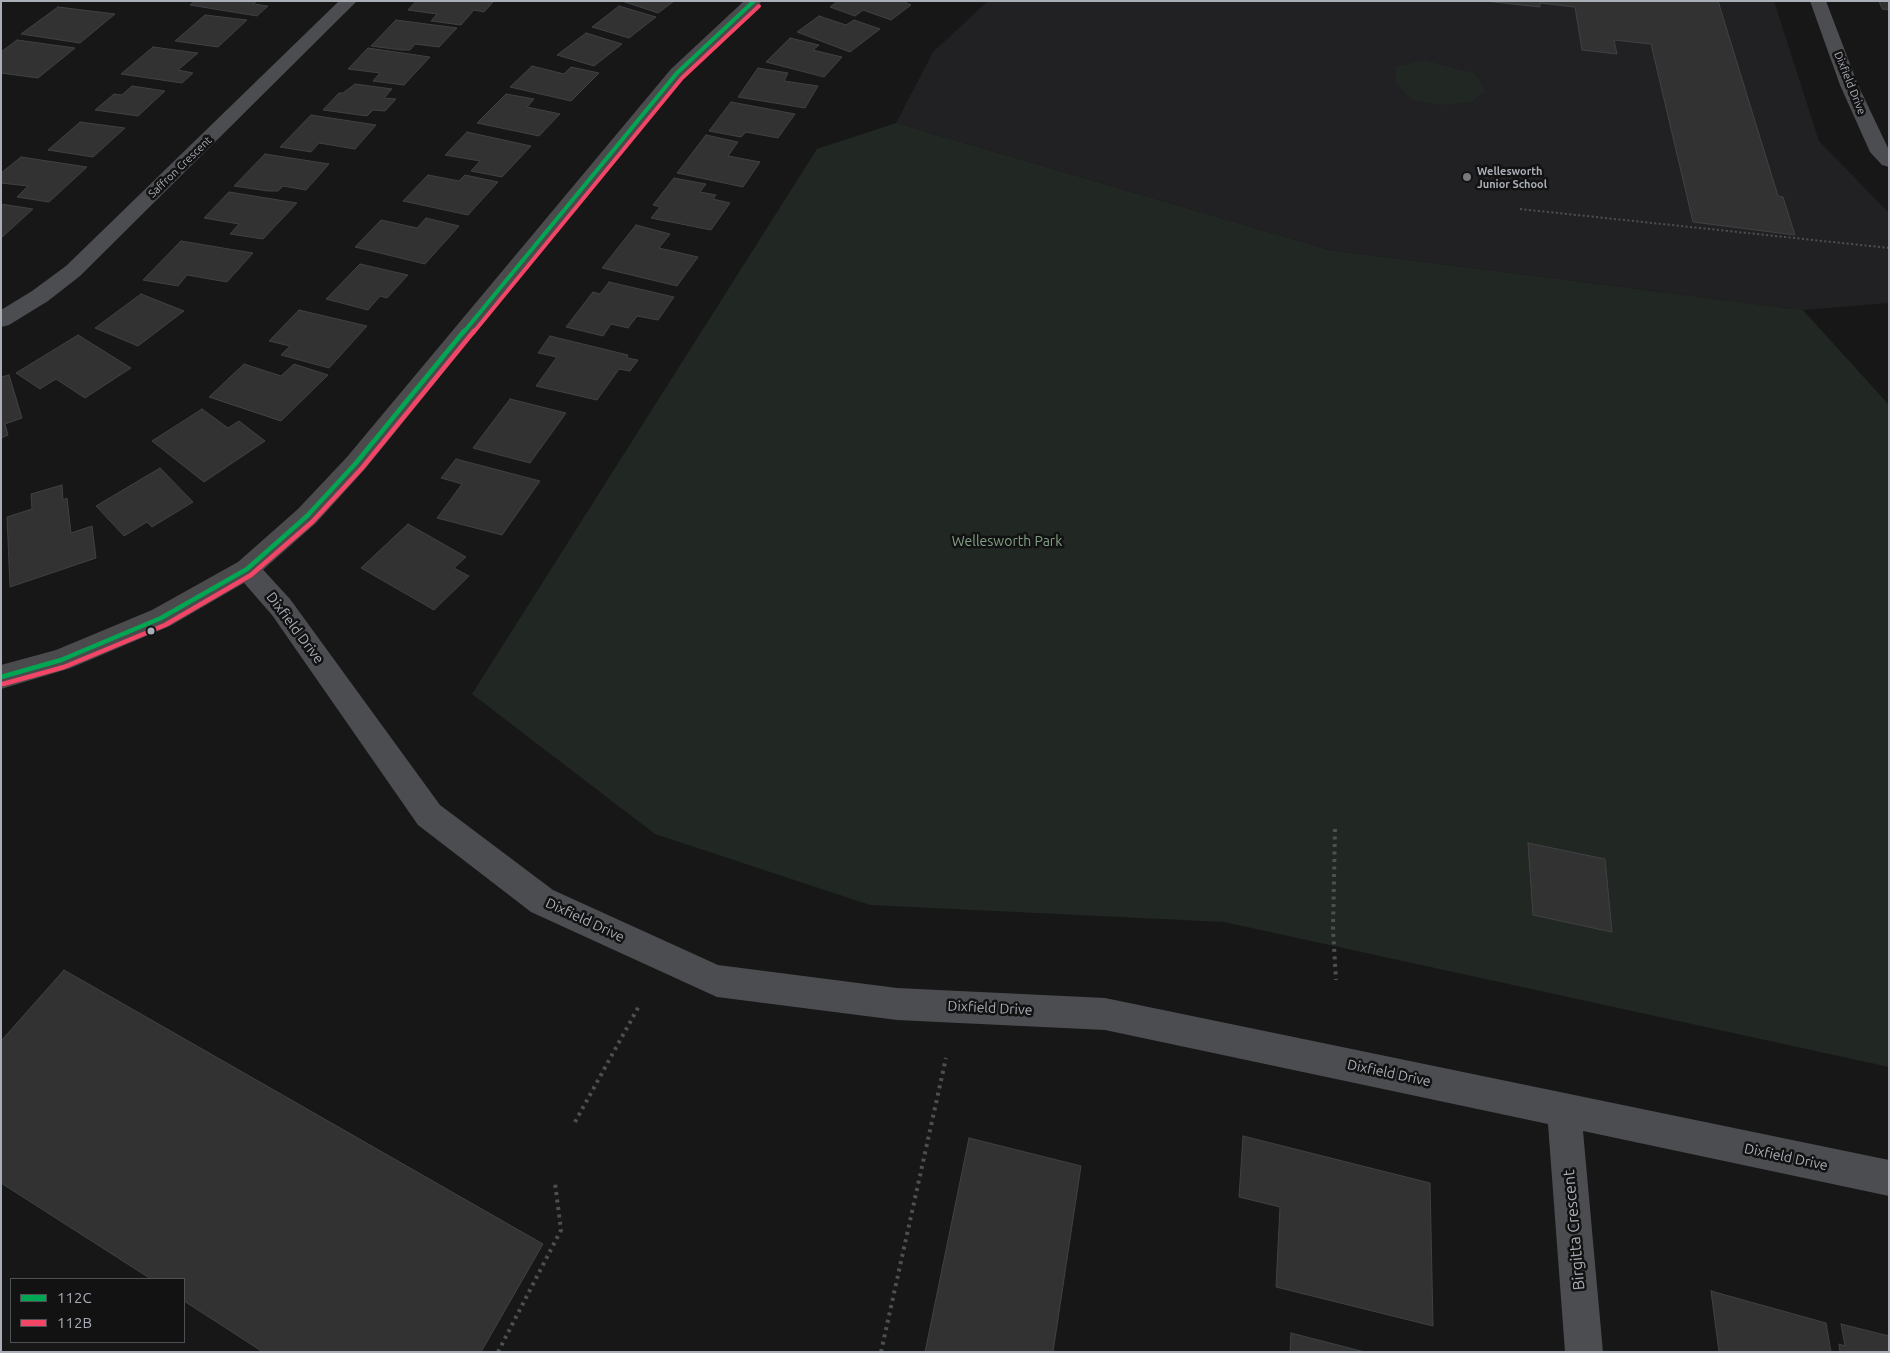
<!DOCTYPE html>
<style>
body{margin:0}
#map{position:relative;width:1890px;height:1353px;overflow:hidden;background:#171718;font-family:Ubuntu,sans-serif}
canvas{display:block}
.frame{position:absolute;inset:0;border:2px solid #aaaeb7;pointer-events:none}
.legend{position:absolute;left:10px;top:1278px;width:175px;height:65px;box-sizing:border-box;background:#121213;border:1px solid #4f5055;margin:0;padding:6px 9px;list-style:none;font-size:15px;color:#aaaeb7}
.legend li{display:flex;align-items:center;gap:10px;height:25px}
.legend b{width:25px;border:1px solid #4f5055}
</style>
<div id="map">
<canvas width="1890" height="1353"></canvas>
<div class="frame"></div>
<ul class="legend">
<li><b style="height:6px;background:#00a651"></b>112C</li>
<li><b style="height:6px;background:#f34667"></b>112B</li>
</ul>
</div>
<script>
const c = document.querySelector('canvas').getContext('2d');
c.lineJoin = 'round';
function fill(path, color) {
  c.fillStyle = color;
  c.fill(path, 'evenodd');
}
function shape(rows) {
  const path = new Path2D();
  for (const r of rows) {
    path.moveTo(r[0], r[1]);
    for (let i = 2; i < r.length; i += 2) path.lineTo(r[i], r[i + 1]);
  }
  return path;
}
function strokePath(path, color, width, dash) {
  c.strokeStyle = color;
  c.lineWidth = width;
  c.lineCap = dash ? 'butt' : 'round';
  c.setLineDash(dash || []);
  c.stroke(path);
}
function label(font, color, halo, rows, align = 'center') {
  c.font = font + ' Ubuntu,sans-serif';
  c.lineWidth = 5;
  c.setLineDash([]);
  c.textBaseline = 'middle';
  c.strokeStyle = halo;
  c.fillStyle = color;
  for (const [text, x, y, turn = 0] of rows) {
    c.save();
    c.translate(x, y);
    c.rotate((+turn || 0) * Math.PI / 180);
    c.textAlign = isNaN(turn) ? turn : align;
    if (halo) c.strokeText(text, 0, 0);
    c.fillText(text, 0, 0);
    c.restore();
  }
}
const built = shape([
 [988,1,1774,1,1819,141,1889,213,1889,303,1803,310,1330,250,896,123,933,52]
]);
const green = shape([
 [1424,60,1475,74,1485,91,1472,102,1443,105,1412,100,1396,83,1396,67],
 [896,123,1330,250,1803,310,1889,405,1889,1067,1224,922,870,905,655,834,472,694,817,149]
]);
const building = shape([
 [195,1,257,1,253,4,268,6,257,16,190,5,195,1],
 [416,1,484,1,493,2,484,12,474,10,461,25,431,21,437,14,408,10,416,1],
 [622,1,674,1,658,13,622,1],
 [838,1,902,1,911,5,891,20,863,10,855,16,830,7,838,1],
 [1485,1,1718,1,1778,196,1783,197,1795,235,1693,222,1651,44,1614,40,1617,54,1582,50,1575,7,1540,3,1540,7,1485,1],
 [1879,1,1889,1,1889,10,1882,9,1879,1],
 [619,6,656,17,629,38,592,27,619,6],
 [58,7,115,14,80,43,21,34,58,7],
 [205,15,247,20,218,47,175,41,205,15],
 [819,16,846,25,854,20,880,29,850,52,797,32,819,16],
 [396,20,457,28,439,47,415,44,410,50,401,50,371,46,396,20],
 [586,33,622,44,594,66,557,55,586,33],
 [790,38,819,45,813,50,842,57,824,77,766,62,790,38],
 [17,40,75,48,38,78,1,73,1,52,17,40],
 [153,47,198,53,178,70,193,73,182,83,121,74,153,47],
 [368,48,430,57,404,85,373,81,380,73,348,69,368,48],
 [532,66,564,74,571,67,599,73,571,101,510,87,532,66],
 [758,68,788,73,784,81,818,86,805,108,738,97,758,68],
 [355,84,392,89,384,98,396,99,385,111,373,110,367,116,323,110,339,93,343,93,355,84],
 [132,86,165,91,138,116,95,110,114,94,122,95,132,86],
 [506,94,534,99,527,107,560,114,539,136,477,123,506,94],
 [731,102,795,114,778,138,746,132,741,137,709,131,731,102],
 [311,115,376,125,355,149,319,143,311,152,280,147,311,115],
 [80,122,125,128,93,157,48,150,80,122],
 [467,132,531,146,502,177,471,171,480,161,445,155,467,132],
 [706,135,738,142,728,156,760,162,743,187,677,173,706,135],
 [265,154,329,164,306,190,283,186,278,191,268,191,234,186,265,154],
 [21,157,87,167,49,202,17,197,28,186,1,183,1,173,21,157],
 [428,175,459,181,465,175,498,182,468,215,403,201,428,175],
 [674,178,706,184,700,192,716,195,713,199,730,203,711,230,651,218,660,207,653,205,674,178],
 [229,192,297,203,263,239,230,234,239,224,204,218,229,192],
 [1,204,33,209,1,238,1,204],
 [426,218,459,226,425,264,355,247,381,220,417,228,426,218],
 [636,225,670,234,659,248,698,257,677,286,602,268,636,225],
 [181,241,253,253,227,282,187,275,178,286,143,280,181,241],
 [360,264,408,275,387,298,380,296,368,310,326,299,360,264],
 [609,282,674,297,658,320,637,316,628,328,611,324,603,336,566,327,593,292,600,294,609,282],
 [141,294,184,311,138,346,95,328,141,294],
 [299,310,367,326,329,368,281,355,290,346,269,341,299,310],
 [78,335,131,368,85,398,56,379,40,389,16,373,78,335],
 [550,336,628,355,627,358,638,360,630,371,619,369,597,400,536,386,557,357,538,353,550,336],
 [244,364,281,376,294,364,328,375,281,421,209,397,244,364],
 [9,375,22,418,5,424,8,435,1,438,1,377,9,375],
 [510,399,566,413,530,463,473,448,510,399],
 [202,409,228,428,239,421,265,441,204,482,152,441,202,409],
 [456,459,540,481,502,535,437,518,462,484,441,478,456,459],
 [160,468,193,502,152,527,147,522,124,536,96,506,160,468],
 [62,485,63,500,67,498,71,533,92,526,96,558,10,587,7,517,32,509,31,494,62,485],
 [408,524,466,557,454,568,469,576,434,610,361,568,408,524],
 [1528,843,1605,859,1612,932,1533,915,1528,843],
 [64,970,543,1244,481,1352,263,1352,184,1301,184,1279,151,1279,1,1183,1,1041,64,970],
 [1243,1136,1430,1183,1433,1326,1276,1287,1280,1207,1239,1197,1243,1136],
 [969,1138,1081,1166,1053,1352,925,1352,969,1138],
 [1711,1291,1826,1323,1831,1352,1719,1352,1711,1291],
 [1841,1324,1889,1336,1889,1352,1840,1352,1839,1344,1845,1346,1841,1324],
 [1291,1333,1365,1352,1290,1352,1291,1333]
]);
const pathFar1 = shape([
 [1520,209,1889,248]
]);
const path = shape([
 [1335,829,1333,930,1336,980],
 [575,1122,639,1006],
 [498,1352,561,1230,555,1183],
 [881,1352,946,1058]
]);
const street = shape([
 [339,1,357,1,80,276,48,301,9,325,1,327,1,310,32,291,66,266,339,1],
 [1810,1,1826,1,1858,85,1889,150,1889,167,1882,165,1870,152,1840,85,1810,1],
 [247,559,256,562,290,599,440,805,553,890,718,965,897,988,1105,998,1889,1160,1889,1196,1583,1131,1603,1352,1565,1352,1548,1124,1105,1030,897,1020,717,997,706,992,531,912,418,825,272,615,238,576,234,569,238,562,247,559]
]);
const secondary = shape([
 [744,1,762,1,683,77,365,469,316,523,256,576,170,626,71,668,1,689,1,665,56,650,152,610,238,562,298,509,347,457,671,69,744,1]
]);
const bus1Far1 = shape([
 [463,333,677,73,754,1]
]);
const bus1 = shape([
 [1,677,61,660,161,618,247,569,307,516,356,463,464,331]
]);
const bus2Far1 = shape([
 [473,333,682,78,759,6]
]);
const bus2 = shape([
 [3,684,64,667,165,625,251,575,312,522,362,468,474,331]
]);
const markers = [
 [1467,177,5,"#77797f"],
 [151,631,4.5,"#aaaeb7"]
];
const farStreetnames = [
 ["Dixfield Drive",1850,83,68],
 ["Saffron Crescent",180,167,-44]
];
const farPoinames = [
 ["Wellesworth",1477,171],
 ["Junior School",1477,184]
];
const parkNames = [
 ["Wellesworth Park",1007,541]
];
const streetNames = [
 ["Dixfield Drive",295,628,53],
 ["Dixfield Drive",585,920,25],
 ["Dixfield Drive",990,1008,3],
 ["Dixfield Drive",1389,1073,12],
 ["Dixfield Drive",1786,1157,12]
];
const nearStreetnames = [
 ["Birgitta Crescent",1574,1230,-95]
];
fill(built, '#212123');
fill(green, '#212722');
fill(building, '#323233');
strokePath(building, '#404144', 1);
strokePath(pathFar1, '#4d4f51', 2, [2, 2.5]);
strokePath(path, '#4d4f51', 4, [3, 4.5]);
fill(street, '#4c4d50');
fill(secondary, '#4b4b4e');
strokePath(bus1Far1, '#00a651', 4);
strokePath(bus1, '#00a651', 4.5);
strokePath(bus2Far1, '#f34667', 4);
strokePath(bus2, '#f34667', 4.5);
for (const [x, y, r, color] of markers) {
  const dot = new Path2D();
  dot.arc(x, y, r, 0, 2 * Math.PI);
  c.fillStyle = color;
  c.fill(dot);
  strokePath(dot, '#121213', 2);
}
label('11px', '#aaaeb7', '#121213', farStreetnames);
label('bold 11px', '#aaaeb7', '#121213', farPoinames, 'left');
label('14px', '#83a086', '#121213', parkNames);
label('14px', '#aaaeb7', '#121213', streetNames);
label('16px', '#aaaeb7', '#121213', nearStreetnames);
</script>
